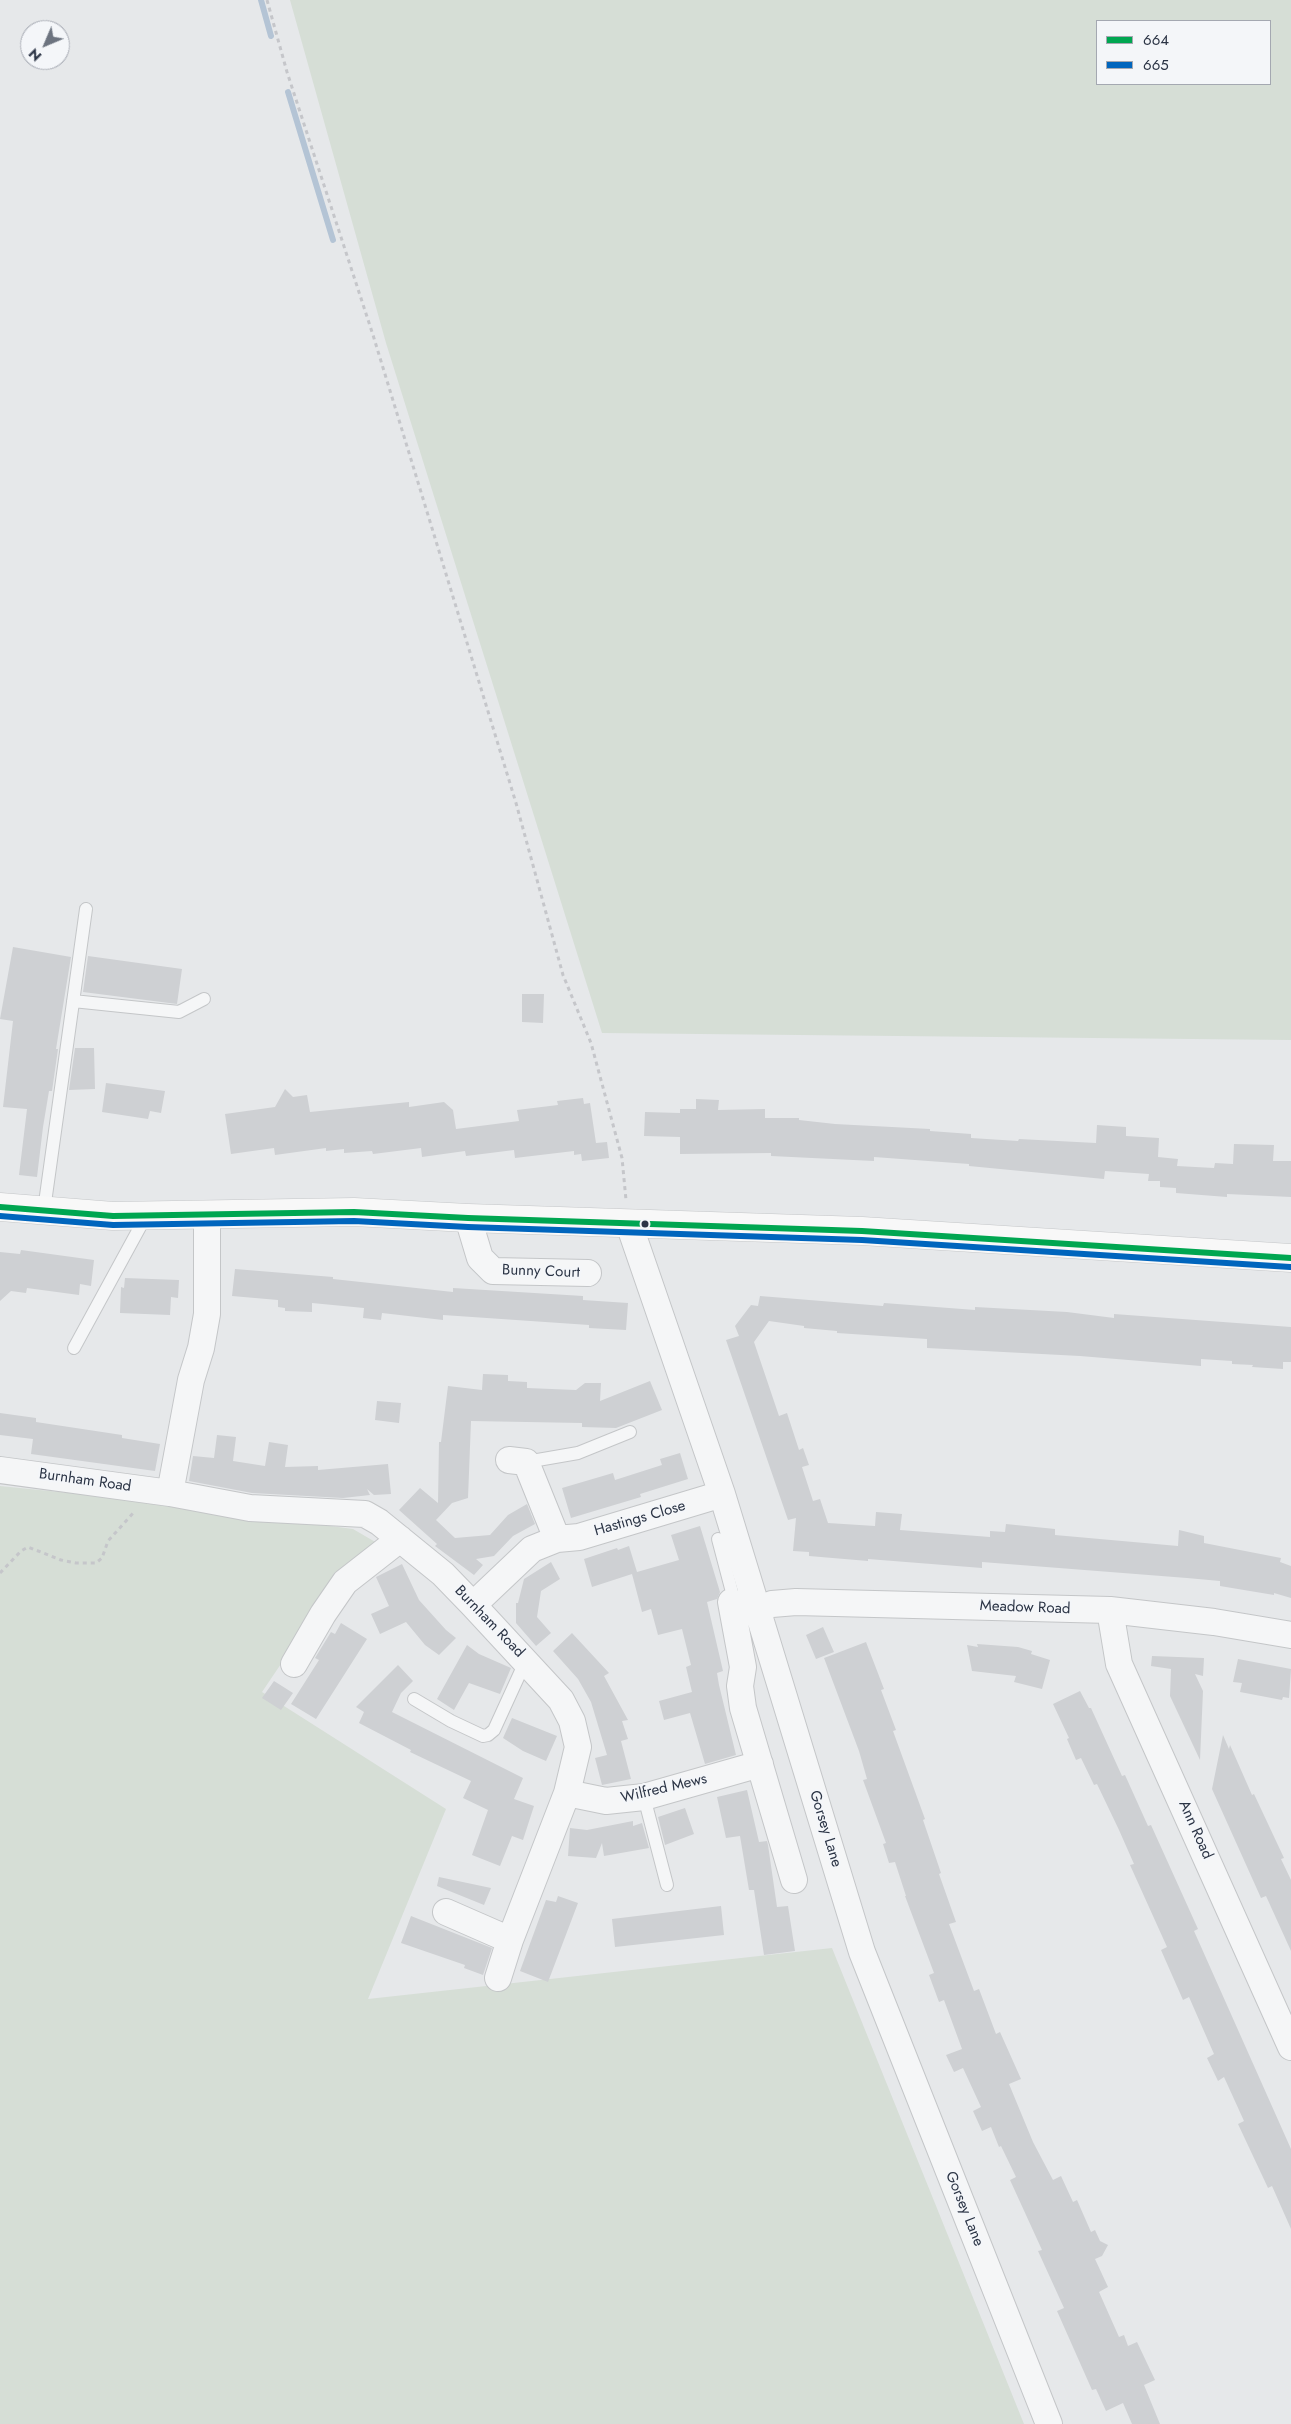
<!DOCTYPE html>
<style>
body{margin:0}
#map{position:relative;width:1291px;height:2424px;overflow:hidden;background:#e6e8ea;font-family:Jost,sans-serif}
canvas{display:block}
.legend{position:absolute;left:1096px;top:20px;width:175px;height:65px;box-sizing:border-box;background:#f4f6f9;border:1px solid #a4a8b1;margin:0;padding:6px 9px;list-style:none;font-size:15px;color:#2b3445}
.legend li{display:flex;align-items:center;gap:10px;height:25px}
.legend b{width:25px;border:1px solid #a4a8b1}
.north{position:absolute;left:20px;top:20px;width:50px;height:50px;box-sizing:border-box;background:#f4f6f9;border:1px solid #a4a8b1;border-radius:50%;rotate:225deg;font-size:14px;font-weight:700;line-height:20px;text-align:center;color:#2b3445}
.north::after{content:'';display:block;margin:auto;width:18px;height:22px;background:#6c737f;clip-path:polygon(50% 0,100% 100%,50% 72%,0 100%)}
</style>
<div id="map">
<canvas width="1291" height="2424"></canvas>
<ul class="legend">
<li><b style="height:6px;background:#00a651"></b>664</li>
<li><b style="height:6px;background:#0065bd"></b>665</li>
</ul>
<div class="north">N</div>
</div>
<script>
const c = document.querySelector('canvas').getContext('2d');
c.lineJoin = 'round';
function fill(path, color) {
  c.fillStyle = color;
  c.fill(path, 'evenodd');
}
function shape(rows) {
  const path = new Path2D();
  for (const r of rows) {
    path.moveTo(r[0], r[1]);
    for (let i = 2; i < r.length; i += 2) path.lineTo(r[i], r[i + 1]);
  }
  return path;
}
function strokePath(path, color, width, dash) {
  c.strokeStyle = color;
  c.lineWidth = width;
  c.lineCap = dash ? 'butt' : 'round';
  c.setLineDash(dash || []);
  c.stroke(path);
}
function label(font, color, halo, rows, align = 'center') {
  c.font = font + ' Jost,sans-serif';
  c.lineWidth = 4.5;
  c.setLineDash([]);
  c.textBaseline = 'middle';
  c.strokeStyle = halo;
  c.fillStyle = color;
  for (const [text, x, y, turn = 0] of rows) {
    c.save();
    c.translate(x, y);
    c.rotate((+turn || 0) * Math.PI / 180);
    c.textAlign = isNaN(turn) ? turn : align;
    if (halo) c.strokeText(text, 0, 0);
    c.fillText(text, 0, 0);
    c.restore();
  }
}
const green = shape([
 [290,0,1291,0,1291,1040,602,1033,386,343],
 [1270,21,1270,84,1097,84,1097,21],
 [0,1486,119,1498,353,1529,377,1543,289,1652,262,1692,446,1809,368,1999,832,1948,1024,2424,0,2424]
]);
const stream = shape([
 [261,0,271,36],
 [288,92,333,240]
]);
const building = shape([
 [13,947,71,957,56,1049,58,1049,52,1091,49,1091,43,1127,37,1177,19,1175,27,1109,3,1107,13,1021,0,1019],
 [88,956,182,969,177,1004,83,992],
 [522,994,544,994,543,1023,522,1022],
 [75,1048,94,1048,95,1089,69,1090],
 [106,1083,165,1091,161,1113,150,1111,148,1119,102,1112],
 [285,1089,293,1097,307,1095,310,1112,409,1102,409,1107,444,1102,453,1110,456,1129,519,1121,517,1110,558,1105,557,1101,583,1098,584,1104,590,1103,596,1143,607,1142,609,1158,582,1161,581,1154,574,1155,574,1151,515,1158,514,1150,466,1156,465,1151,422,1157,421,1148,373,1154,372,1151,344,1153,344,1149,326,1151,326,1148,275,1155,274,1148,231,1154,225,1114,275,1107],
 [696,1099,719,1100,718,1110,765,1109,765,1118,799,1118,799,1120,835,1124,930,1129,930,1131,971,1134,971,1138,1018,1141,1019,1139,1096,1143,1097,1125,1126,1127,1126,1136,1159,1138,1158,1157,1178,1159,1177,1166,1214,1168,1215,1163,1233,1164,1234,1144,1274,1145,1273,1161,1291,1161,1291,1197,1227,1194,1227,1197,1176,1193,1176,1188,1160,1187,1160,1181,1148,1181,1149,1174,1105,1171,1104,1179,969,1166,969,1164,874,1157,874,1161,771,1156,771,1153,680,1154,680,1137,644,1136,645,1112,680,1113,680,1109,696,1109],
 [21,1250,94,1260,91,1286,80,1284,79,1295,27,1288,26,1293,11,1291,0,1301,0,1252,20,1254],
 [235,1269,333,1277,333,1279,453,1292,453,1288,583,1296,583,1300,628,1303,626,1330,589,1328,589,1325,443,1315,443,1320,382,1313,381,1320,363,1318,364,1308,312,1303,312,1312,285,1311,285,1308,278,1307,278,1300,232,1296],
 [125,1278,179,1280,178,1298,171,1297,170,1315,120,1313,121,1287,124,1288],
 [760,1296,883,1306,884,1303,975,1310,975,1307,1067,1312,1114,1318,1114,1314,1291,1327,1291,1362,1283,1362,1283,1369,1252,1367,1253,1365,1232,1364,1232,1361,1201,1359,1201,1366,1080,1356,927,1348,927,1339,837,1333,837,1331,804,1328,804,1326,769,1321,754,1342,779,1416,787,1413,799,1450,803,1448,809,1465,802,1467,813,1501,820,1499,828,1523,875,1526,876,1512,902,1514,900,1530,990,1537,990,1531,1005,1532,1006,1524,1055,1529,1055,1535,1178,1546,1179,1530,1204,1536,1204,1543,1281,1558,1280,1562,1291,1566,1291,1598,1274,1593,1274,1595,1220,1586,1220,1581,1187,1578,982,1562,982,1568,868,1559,868,1561,809,1556,809,1552,793,1551,796,1518,788,1520,726,1340,739,1336,735,1326,751,1305,758,1306],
 [483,1374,508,1375,508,1381,527,1382,527,1388,576,1390,585,1383,601,1383,600,1401,650,1381,662,1410,616,1428,582,1427,582,1423,471,1421,468,1498,452,1503,436,1520,455,1538,490,1535,508,1515,527,1504,535,1524,513,1536,494,1556,476,1559,483,1565,474,1575,435,1546,437,1544,399,1510,420,1488,438,1503,439,1442,441,1442,448,1386,482,1390],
 [377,1401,401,1403,399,1423,375,1420],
 [0,1413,36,1418,36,1422,122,1435,122,1438,160,1444,155,1471,31,1454,33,1439,0,1435],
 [217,1435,236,1437,233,1461,265,1466,269,1442,288,1445,285,1467,318,1466,318,1470,388,1464,391,1494,374,1495,367,1489,370,1495,343,1498,252,1493,189,1481,193,1456,214,1458],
 [680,1453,688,1479,640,1494,641,1497,571,1518,562,1488,613,1473,615,1480,662,1465,660,1459],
 [700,1526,720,1592,717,1599,707,1602,723,1671,717,1673,719,1685,736,1755,705,1764,690,1713,664,1720,659,1701,692,1692,686,1667,691,1665,682,1629,658,1635,651,1609,642,1612,632,1574,592,1587,584,1559,617,1548,618,1550,629,1546,637,1572,679,1560,671,1535],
 [551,1562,560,1579,541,1591,537,1617,551,1633,536,1646,516,1623,516,1603,518,1603,524,1579],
 [402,1564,419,1600,446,1630,456,1638,439,1655,425,1645,406,1622,380,1634,371,1614,389,1606,376,1577],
 [341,1623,367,1639,316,1719,291,1704,319,1660,315,1658,331,1632,335,1634],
 [823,1627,834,1652,816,1659,806,1635],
 [572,1633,609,1673,604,1676,628,1720,622,1721,628,1739,621,1741,631,1779,602,1785,595,1758,607,1755,591,1702,578,1679,553,1651],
 [866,1642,884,1689,881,1690,896,1730,893,1731,925,1819,923,1820,941,1873,939,1874,956,1922,949,1924,974,1991,979,1989,996,2034,1000,2032,1021,2079,1009,2084,1033,2142,1053,2180,1061,2176,1073,2202,1077,2200,1091,2232,1095,2230,1100,2241,1108,2245,1102,2256,1095,2259,1108,2287,1099,2292,1119,2337,1124,2335,1128,2346,1137,2342,1155,2380,1144,2385,1160,2424,1132,2424,1123,2403,1106,2411,1096,2389,1092,2390,1057,2311,1064,2308,1038,2251,1042,2250,1010,2180,1016,2177,1001,2146,999,2147,991,2127,982,2131,973,2111,981,2107,963,2068,954,2072,946,2055,962,2049,944,2000,939,2002,929,1975,934,1973,905,1896,906,1896,895,1862,889,1863,883,1844,886,1843,863,1780,867,1779,859,1751,824,1658],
 [977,1644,1018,1647,1032,1651,1031,1654,1050,1660,1042,1689,1014,1682,1016,1676,972,1671,967,1645,978,1647],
 [467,1645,479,1654,511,1668,500,1694,469,1683,454,1710,437,1699],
 [1152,1656,1204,1658,1203,1676,1195,1674,1203,1691,1200,1760,1170,1696,1171,1669,1151,1666],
 [1238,1659,1291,1669,1289,1698,1283,1697,1282,1700,1240,1692,1242,1683,1233,1682],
 [398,1665,413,1681,401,1693,392,1712,523,1778,514,1799,534,1806,523,1840,512,1836,500,1866,472,1855,488,1810,463,1798,471,1781,410,1752,411,1750,359,1723,364,1712,356,1707],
 [274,1681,293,1693,281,1710,262,1698],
 [1080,1691,1089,1708,1091,1708,1122,1776,1125,1775,1148,1826,1151,1825,1198,1929,1194,1931,1291,2149,1291,2229,1272,2186,1268,2188,1238,2124,1244,2121,1224,2077,1218,2081,1207,2058,1214,2054,1189,1997,1183,2000,1161,1950,1167,1947,1130,1865,1134,1864,1119,1830,1097,1784,1094,1785,1081,1758,1076,1760,1067,1739,1069,1738,1053,1704],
 [512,1718,557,1736,546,1761,523,1751,503,1738],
 [1223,1735,1229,1749,1230,1745,1252,1795,1254,1794,1284,1858,1281,1859,1291,1880,1291,1951,1266,1896,1261,1898,1212,1789],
 [747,1790,759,1842,767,1841,768,1845,777,1907,788,1906,795,1951,764,1955,754,1890,749,1890,740,1836,726,1838,717,1797],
 [685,1808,694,1834,665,1845,658,1817],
 [633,1821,633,1826,642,1823,649,1848,604,1856,602,1843,596,1858,568,1856,570,1828,587,1830],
 [439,1877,491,1888,484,1905,437,1886],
 [558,1896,578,1903,548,1982,520,1971,546,1900,556,1902],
 [721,1906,724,1935,615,1947,612,1919],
 [411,1916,492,1948,483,1975,464,1968,465,1965,401,1943]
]);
const path = shape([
 [267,0,287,72,373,335,516,803,563,975,591,1043,622,1158,626,1200],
 [0,1573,21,1551,28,1547,61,1560,76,1563,96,1563,102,1558,108,1541,135,1511]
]);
const lane = shape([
 [73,1001,179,1012,204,999],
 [44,1210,86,909],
 [74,1348,146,1216],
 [526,1462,578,1453,630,1432],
 [718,1539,733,1596,731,1602],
 [414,1699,451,1721,483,1736,488,1735,494,1730,526,1660],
 [644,1797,667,1885]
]);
const street = shape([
 [468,1218,480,1258,493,1271,588,1273],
 [629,1224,722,1494,862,1952,1049,2424],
 [509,1460,526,1462,557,1539],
 [0,1470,170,1493,250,1508,365,1514,379,1522,443,1574,473,1605,561,1700,572,1721,578,1747,567,1793,510,1940,498,1978],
 [170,1493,191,1380,201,1348,207,1314,207,1214],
 [731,1602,743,1667,740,1686,743,1708,794,1880],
 [473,1605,532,1549,557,1539,579,1537,722,1494],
 [758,1609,772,1604,796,1602,1110,1610,1214,1622,1291,1635],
 [1110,1610,1119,1664,1291,2047],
 [294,1664,323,1614,345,1582,400,1539],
 [567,1793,606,1801,644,1797,760,1764],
 [446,1912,510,1940]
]);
const secondary = shape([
 [0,1207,113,1216,354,1212,468,1218,862,1231,1291,1258]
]);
const bus1 = shape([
 [0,1207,113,1216,354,1212,468,1218,862,1231,1291,1258]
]);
const bus2 = shape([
 [0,1216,113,1225,354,1221,468,1227,862,1240,1290,1267]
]);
const markers = [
 [645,1224,4.5,"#2b3445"]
];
const streetNames = [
 ["Bunny Court",541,1272,2],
 ["Burnham Road",85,1481,8],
 ["Hastings Close",640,1519,-16],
 ["Meadow Road",1025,1608,2],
 ["Burnham Road",489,1622,46],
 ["Wilfred Mews",664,1789,-13],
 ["Gorsey Lane",825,1829,73],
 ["Ann Road",1195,1830,66],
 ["Gorsey Lane",964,2209,68]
];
fill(green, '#d6ded6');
strokePath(stream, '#b4c4d5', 6);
fill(building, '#ced0d3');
strokePath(lane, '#c4c6c8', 14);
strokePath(street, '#c4c6c8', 28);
strokePath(secondary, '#c4c6c8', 29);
strokePath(path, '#c5c6ca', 3, [4, 4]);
strokePath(lane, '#f5f6f7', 12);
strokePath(street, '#f5f6f7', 26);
strokePath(secondary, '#f8f8f8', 28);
strokePath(bus1, '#00a651', 6);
strokePath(bus2, '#0065bd', 6);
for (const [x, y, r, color] of markers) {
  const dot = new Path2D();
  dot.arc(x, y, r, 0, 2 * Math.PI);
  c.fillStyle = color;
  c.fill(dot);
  strokePath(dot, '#f4f6f9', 2);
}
label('15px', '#2b3445', '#f4f6f9', streetNames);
</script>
